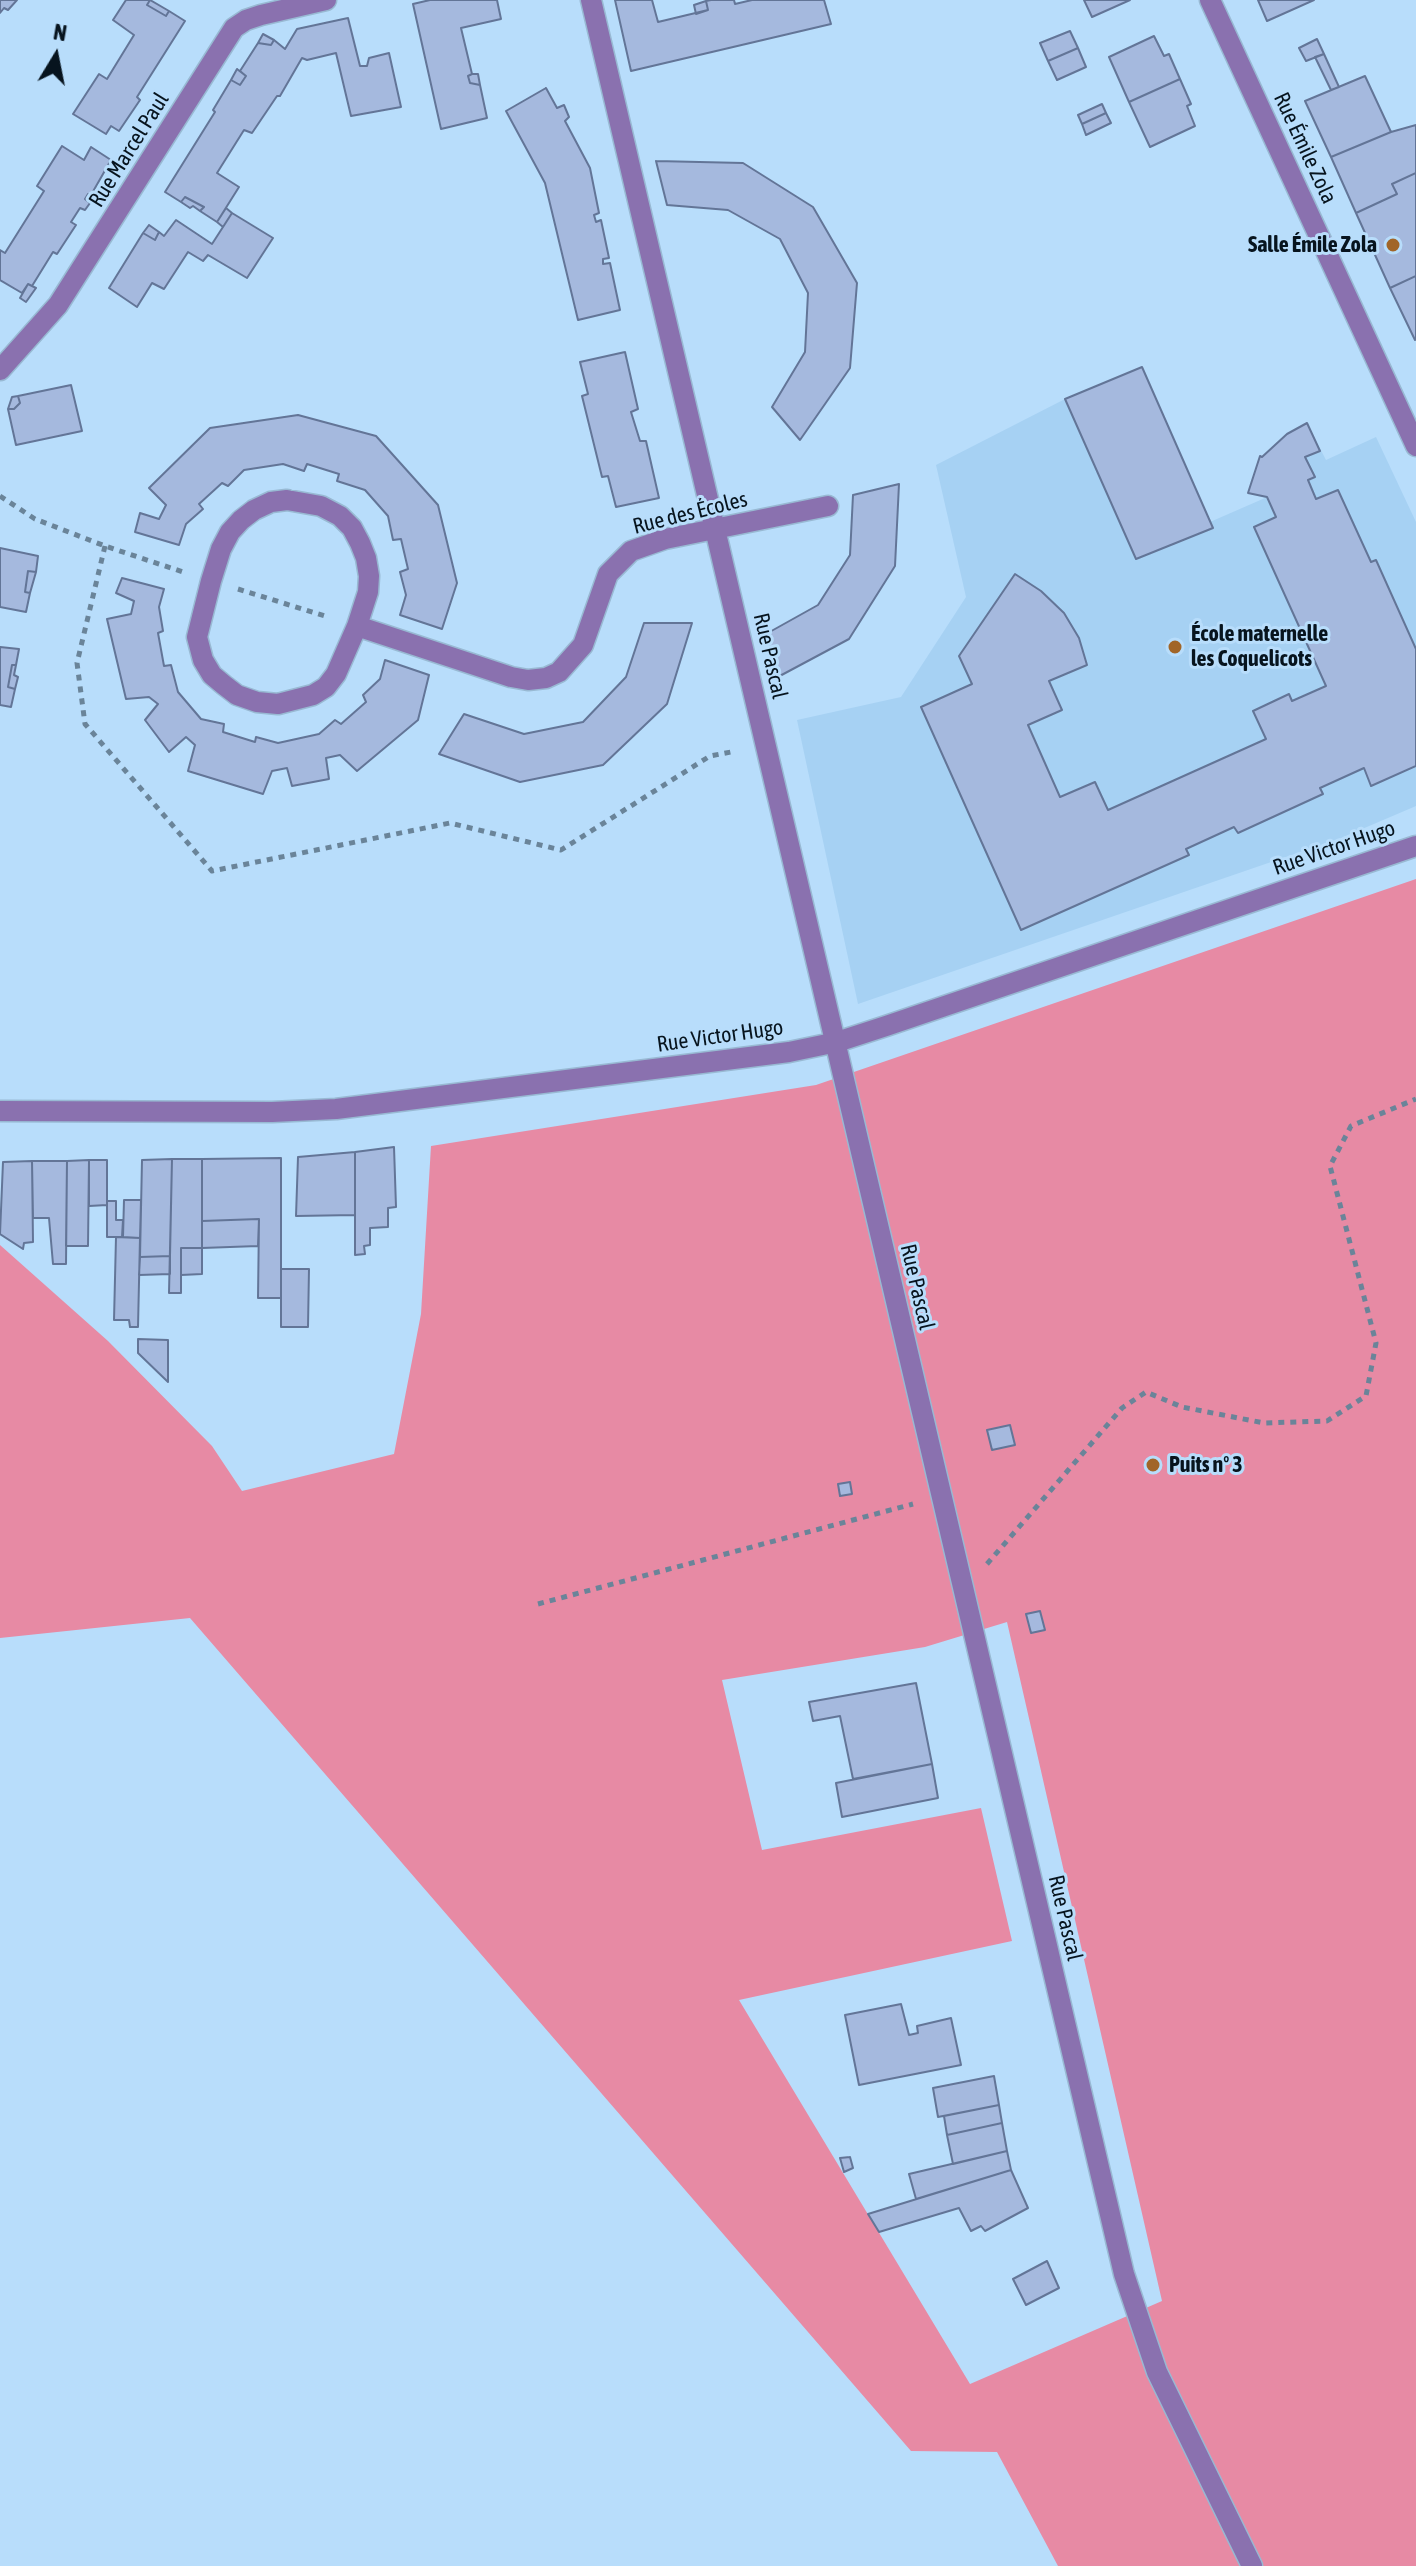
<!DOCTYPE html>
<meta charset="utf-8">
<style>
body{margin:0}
#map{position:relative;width:1416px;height:2566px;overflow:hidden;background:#b8ddfb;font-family:"Asap Condensed",sans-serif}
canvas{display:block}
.north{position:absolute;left:16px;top:16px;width:80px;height:80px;-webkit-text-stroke:6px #b8ddfb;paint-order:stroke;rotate:10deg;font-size:22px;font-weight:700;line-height:32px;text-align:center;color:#07141e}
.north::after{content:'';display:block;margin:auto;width:28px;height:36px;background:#07141e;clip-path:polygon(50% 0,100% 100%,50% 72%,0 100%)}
</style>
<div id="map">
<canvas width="1416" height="2566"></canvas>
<div class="north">N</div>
</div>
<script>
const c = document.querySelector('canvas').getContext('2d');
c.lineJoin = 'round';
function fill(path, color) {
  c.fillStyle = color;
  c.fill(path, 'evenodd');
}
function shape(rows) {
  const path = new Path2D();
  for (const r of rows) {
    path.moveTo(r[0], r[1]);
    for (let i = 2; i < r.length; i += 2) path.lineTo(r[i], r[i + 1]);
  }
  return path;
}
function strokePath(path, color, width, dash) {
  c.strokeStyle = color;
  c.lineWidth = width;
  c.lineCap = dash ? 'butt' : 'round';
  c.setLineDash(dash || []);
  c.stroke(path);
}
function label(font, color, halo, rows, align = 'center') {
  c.font = font + ' "Asap Condensed",sans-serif';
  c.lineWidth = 6;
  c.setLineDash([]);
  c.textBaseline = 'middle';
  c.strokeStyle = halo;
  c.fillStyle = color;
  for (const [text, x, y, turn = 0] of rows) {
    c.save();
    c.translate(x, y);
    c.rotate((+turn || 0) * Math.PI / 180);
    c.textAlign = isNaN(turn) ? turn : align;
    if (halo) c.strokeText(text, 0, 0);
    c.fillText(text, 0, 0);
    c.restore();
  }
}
const built = shape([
 [1142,367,1210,522,1265,498,1248,493,1260,456,1263,456,1287,434,1307,423,1326,460,1376,437,1416,522,1416,806,1341,838,858,1004,797,720,901,697,966,597,936,465,1065,399]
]);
const green = shape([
 [1416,879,1416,2566,1058,2566,997,2452,911,2451,190,1618,0,1638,0,1245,108,1341,212,1446,242,1491,394,1454,421,1314,431,1146,816,1085],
 [1007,1622,1162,2301,970,2384,739,2000,1012,1941,981,1808,762,1850,722,1680,925,1647]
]);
const building = shape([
 [0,0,17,0,8,10,4,8,0,13,0,0],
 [126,0,150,0,147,5,166,16,169,11,185,21,137,97,140,100,119,131,111,126,106,134,73,114,99,74,107,79,134,35,113,20,126,0],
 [150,0,169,11,166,16,147,5,150,0],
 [430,0,497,0,501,19,461,28,472,74,468,76,470,83,480,85,487,118,441,129,413,4,430,0],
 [615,0,652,0,658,22,708,10,706,1,711,0,734,0,735,4,752,0,824,0,831,24,631,71,615,0],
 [1084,0,1130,0,1092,17,1084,0],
 [1258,0,1314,0,1267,21,1258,0],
 [706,1,708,10,696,14,694,5,706,1],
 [348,18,360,66,367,66,369,58,389,53,401,107,351,116,336,53,307,60,302,58,280,96,277,96,252,133,244,130,217,173,239,187,217,222,200,211,204,207,185,197,181,202,165,192,215,112,213,110,231,80,240,85,246,76,240,71,258,43,271,45,274,40,285,49,297,29,348,18],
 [1070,31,1078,48,1048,61,1040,43,1070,31],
 [263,34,274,40,271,45,258,43,263,34],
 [1154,36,1164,56,1169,54,1180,79,1129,102,1109,57,1154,36],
 [1317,39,1324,54,1306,61,1299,48,1317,39],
 [1078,48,1086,67,1057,80,1048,61,1078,48],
 [1324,54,1339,87,1331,90,1315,57,1324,54],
 [237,69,246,76,240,85,231,80,237,69],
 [472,74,478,74,480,85,470,83,468,76,472,74],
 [1365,76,1391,132,1331,157,1305,101,1365,76],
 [1180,79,1191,104,1187,106,1195,126,1150,147,1129,102,1180,79],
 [546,88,557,108,564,105,569,117,565,121,590,168,599,213,594,215,596,222,601,220,609,258,603,259,603,264,610,263,620,310,578,320,545,183,506,111,546,88],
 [1102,104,1106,113,1082,124,1078,115,1102,104],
 [1106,113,1111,123,1086,135,1082,124,1106,113],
 [1416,125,1416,173,1392,184,1397,194,1356,213,1331,157,1391,132,1416,125],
 [62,146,84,160,91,147,111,160,91,195,88,194,85,199,90,203,85,210,80,208,71,222,76,225,57,254,53,252,32,286,28,284,22,293,0,280,0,250,5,253,44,191,37,186,62,146],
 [656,161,743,163,813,207,857,283,850,368,800,440,772,407,805,352,808,293,780,239,728,210,667,205,656,161],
 [1416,173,1416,276,1390,288,1356,213,1397,194,1392,184,1416,173],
 [185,197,204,207,200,211,193,206,190,208,181,202,185,197],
 [226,208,232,213,223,227,217,222,226,208],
 [232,213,273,238,247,278,208,255,203,261,188,252,164,289,152,283,137,307,109,288,143,233,155,240,159,232,164,236,176,220,212,244,232,213],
 [149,225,159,232,155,240,143,233,149,225],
 [1416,276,1416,339,1415,340,1390,288,1416,276],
 [28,284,36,288,26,302,20,298,28,284],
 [625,352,638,409,631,412,640,441,646,441,659,498,616,507,608,476,602,477,582,396,588,394,580,362,625,352],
 [1142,367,1213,528,1136,559,1065,399,1142,367],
 [71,385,82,431,16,445,8,409,14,409,20,403,18,396,71,385],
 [18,396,20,403,14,409,8,409,12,397,18,396],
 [298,415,376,436,438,505,457,583,442,629,400,615,406,595,400,572,408,569,401,539,393,540,388,516,365,490,337,481,339,474,307,464,304,471,283,464,244,470,228,486,222,483,199,504,203,509,186,524,179,545,135,532,140,513,159,519,166,505,149,488,210,428,298,415],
 [1307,423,1320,451,1305,457,1315,477,1308,480,1316,499,1338,490,1371,562,1376,560,1416,649,1416,766,1371,786,1364,768,1320,788,1323,794,1238,833,1234,827,1186,849,1189,855,1021,930,921,707,972,684,959,656,1015,574,1041,591,1064,613,1079,638,1087,665,1049,681,1062,710,1028,725,1060,797,1095,782,1108,810,1266,739,1253,711,1289,694,1292,701,1326,686,1254,527,1276,517,1267,497,1248,493,1260,456,1262,457,1287,434,1307,423],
 [899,484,895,566,849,639,776,678,766,634,818,605,850,555,853,495,899,484],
 [0,548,38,556,36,572,28,571,25,592,30,593,26,612,0,607,0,548],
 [28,571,36,572,30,593,25,592,28,571],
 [122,578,164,589,159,607,163,631,158,633,164,666,171,665,178,692,201,719,224,724,223,732,255,742,256,737,278,743,319,734,335,720,341,724,366,702,363,695,380,679,385,660,429,675,418,720,357,771,340,755,326,758,329,779,292,786,287,768,272,771,263,794,188,771,195,745,186,737,169,752,145,720,158,704,149,697,126,699,107,619,131,614,134,601,116,593,122,578],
 [644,623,692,623,667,704,603,765,520,782,439,754,464,714,524,734,583,722,626,677,644,623],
 [0,647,19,649,16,665,12,665,8,687,15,689,11,707,0,705,0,647],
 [12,665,16,665,14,675,18,677,15,689,8,687,12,665],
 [394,1147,396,1207,388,1208,388,1227,370,1228,370,1245,364,1246,365,1254,355,1255,355,1152,394,1147],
 [355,1152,355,1215,296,1216,298,1157,355,1152],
 [281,1158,281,1298,258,1298,259,1219,202,1221,202,1159,281,1158],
 [172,1159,202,1159,202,1248,181,1248,181,1293,169,1293,172,1159],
 [172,1159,170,1256,140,1257,142,1160,172,1159],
 [89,1160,88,1246,66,1246,67,1161,89,1160],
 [89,1160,107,1160,107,1205,89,1206,89,1160],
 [32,1161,33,1242,24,1243,23,1249,0,1234,3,1162,32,1161],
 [32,1161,67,1161,66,1264,53,1264,49,1218,33,1218,32,1161],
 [124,1200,141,1200,140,1238,123,1237,124,1200],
 [107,1201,116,1201,116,1220,123,1220,122,1237,107,1237,107,1201],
 [259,1219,258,1246,202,1248,202,1221,259,1219],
 [116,1237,140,1238,138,1327,130,1327,129,1320,114,1320,116,1237],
 [181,1248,202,1248,202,1274,181,1275,181,1248],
 [170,1256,170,1274,139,1275,140,1257,170,1256],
 [281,1269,309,1269,308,1327,281,1327,281,1269],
 [138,1339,168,1340,168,1382,138,1353,138,1339],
 [1010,1425,1015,1445,992,1450,987,1430,1010,1425],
 [850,1482,852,1494,840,1496,838,1484,850,1482],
 [1040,1611,1045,1630,1031,1633,1026,1614,1040,1611],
 [916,1683,932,1764,853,1779,840,1716,813,1721,809,1702,916,1683],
 [932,1764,938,1798,842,1817,836,1783,932,1764],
 [901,2004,909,2035,918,2033,917,2026,951,2018,961,2065,859,2085,845,2015,901,2004],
 [994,2076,999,2105,938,2117,933,2088,994,2076],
 [999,2105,1002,2123,947,2135,944,2116,999,2105],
 [1002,2123,1007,2151,953,2164,947,2135,1002,2123],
 [1007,2151,1011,2170,916,2199,909,2174,1007,2151],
 [850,2157,853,2168,844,2172,840,2158,850,2157],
 [1011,2170,1028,2208,985,2231,981,2226,971,2231,959,2208,879,2232,868,2214,1011,2170],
 [1047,2261,1059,2288,1026,2305,1013,2279,1047,2261]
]);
const path = shape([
 [0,496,35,519,105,546,183,572],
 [105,546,77,663,85,724,212,871,450,823,561,850,710,756,736,751],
 [238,589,328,617],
 [987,1564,1122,1408,1146,1392,1182,1407,1264,1423,1327,1421,1366,1396,1376,1343,1330,1166,1351,1126,1416,1099],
 [538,1604,913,1504]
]);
const minor = shape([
 [591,0,1124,2274,1157,2372,1252,2566],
 [1210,0,1416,446],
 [0,370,58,305,234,28,246,20,261,15,326,0],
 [287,500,321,506,340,516,352,528,360,543,366,558,369,576,368,592,357,626,336,674,326,687,313,695,278,704,257,702,237,695,224,685,212,675,203,660,197,637,211,581,221,549,230,532,241,520,254,510,271,502,287,500],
 [357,626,511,677,528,680,546,678,559,672,583,645,608,574,631,551,665,539,828,506],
 [0,1111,272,1112,336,1109,789,1052,837,1042,886,1026,1416,846]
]);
const markers = [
 [1393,245,8,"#a16527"],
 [1175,647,8,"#a16527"],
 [1153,1465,8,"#a16527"]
];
const streetNames = [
 ["Rue Émile Zola",1305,148,65],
 ["Rue Marcel Paul",129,150,-58],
 ["Rue des Écoles",690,513,-14],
 ["Rue Pascal",770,656,77],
 ["Rue Victor Hugo",1334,848,-19],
 ["Rue Victor Hugo",720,1036,-8],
 ["Rue Pascal",917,1287,77],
 ["Rue Pascal",1065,1918,77]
];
const poiNames = [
 ["Salle Émile Zola",1377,245,"right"],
 ["École maternelle",1191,634],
 ["les Coquelicots",1191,659],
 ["Puits n° 3",1169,1465]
];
fill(built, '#a6d1f3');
fill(green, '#e78aa4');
fill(building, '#a5b9de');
strokePath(building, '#637597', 2);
strokePath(minor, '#98b9d3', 23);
strokePath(path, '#6a8499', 5, [6, 6]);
strokePath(minor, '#8a71af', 20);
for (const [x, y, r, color] of markers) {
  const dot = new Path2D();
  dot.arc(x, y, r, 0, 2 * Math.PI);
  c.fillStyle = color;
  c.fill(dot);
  strokePath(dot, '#b8ddfb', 3);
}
label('22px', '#07141e', '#b8ddfb', streetNames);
label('bold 22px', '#07141e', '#b8ddfb', poiNames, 'left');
</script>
